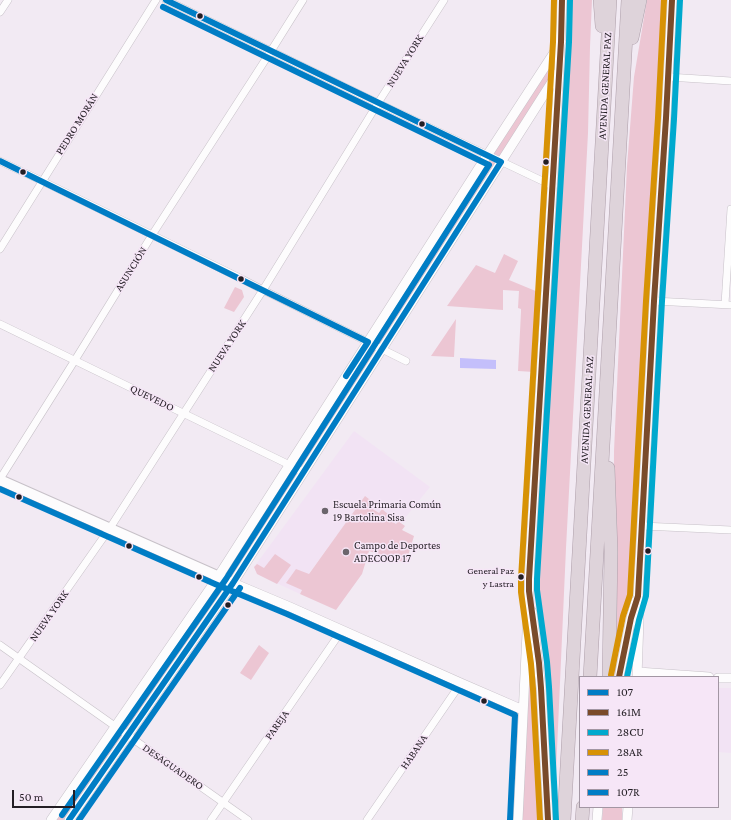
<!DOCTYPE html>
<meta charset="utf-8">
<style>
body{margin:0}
#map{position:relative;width:731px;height:820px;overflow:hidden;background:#f2eaf3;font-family:"Crimson Pro",serif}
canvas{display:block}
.legend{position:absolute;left:579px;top:676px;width:140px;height:132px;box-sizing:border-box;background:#f6e6f7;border:1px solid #a296a3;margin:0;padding:5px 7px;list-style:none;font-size:12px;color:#231e24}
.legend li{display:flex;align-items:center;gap:8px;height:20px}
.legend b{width:20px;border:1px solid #a296a3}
.scale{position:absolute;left:12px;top:790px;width:63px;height:18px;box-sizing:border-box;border:2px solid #231e24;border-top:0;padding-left:5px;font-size:12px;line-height:14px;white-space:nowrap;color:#231e24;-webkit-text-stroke:3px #f6e6f7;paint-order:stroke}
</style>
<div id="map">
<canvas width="731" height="820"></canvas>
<ul class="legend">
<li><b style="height:5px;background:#007dc5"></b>107</li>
<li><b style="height:5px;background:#7a4b2a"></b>161M</li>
<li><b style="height:5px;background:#00a9ce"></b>28CU</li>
<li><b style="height:5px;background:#d79205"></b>28AR</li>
<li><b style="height:5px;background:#007dc5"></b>25</li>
<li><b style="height:5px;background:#007dc5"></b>107R</li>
</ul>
<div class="scale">50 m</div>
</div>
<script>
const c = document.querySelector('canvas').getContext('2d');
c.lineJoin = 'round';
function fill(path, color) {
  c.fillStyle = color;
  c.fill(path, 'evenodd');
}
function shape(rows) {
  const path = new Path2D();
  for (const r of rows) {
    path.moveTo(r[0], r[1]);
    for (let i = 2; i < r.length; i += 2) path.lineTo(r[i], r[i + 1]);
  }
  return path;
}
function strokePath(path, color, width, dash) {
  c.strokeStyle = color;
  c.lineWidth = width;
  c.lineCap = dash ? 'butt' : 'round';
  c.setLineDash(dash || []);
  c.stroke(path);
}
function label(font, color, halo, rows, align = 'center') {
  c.font = font + ' "Crimson Pro",serif';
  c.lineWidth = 3;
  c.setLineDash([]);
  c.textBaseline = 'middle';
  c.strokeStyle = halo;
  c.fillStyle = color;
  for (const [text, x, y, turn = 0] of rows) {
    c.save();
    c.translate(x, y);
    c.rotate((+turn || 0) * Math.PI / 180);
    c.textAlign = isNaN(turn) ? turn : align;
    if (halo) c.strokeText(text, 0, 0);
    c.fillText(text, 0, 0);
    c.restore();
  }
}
const built = shape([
 [354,431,430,487,401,523,398,521,396,524,387,518,382,509,379,514,371,508,365,497,310,572,300,594,257,574,254,567],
 [718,688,731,688,731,753,718,752]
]);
const green = shape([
 [569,0,592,0,590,47,588,133,566,548,556,772,552,771,546,684,536,568,536,540,547,342],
 [647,0,666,0,638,492,636,558,614,670,613,633,614,451,627,166,634,77],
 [561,42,559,71,233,583,69,820,51,820,116,727],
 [504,254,518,261,509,280,538,292,534,372,518,371,521,312,521,309,518,308,519,291,503,290,503,310,447,306,476,265,495,273],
 [235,287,242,290,244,297,234,312,224,308],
 [456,319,454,357,431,356],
 [365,496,374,503,371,508,379,513,382,509,389,515,387,518,396,524,398,521,405,526,402,530,414,536,406,563,369,551,362,574,336,610,300,594,302,590,286,583,296,569,309,574],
 [275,554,291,565,277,584,257,574,254,567,257,564,264,568],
 [259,645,269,653,251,680,240,673],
 [529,673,534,673,536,691,542,820,521,820],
 [603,807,622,807,622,820,602,820]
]);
const water = shape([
 [460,358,496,360,496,369,460,368]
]);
const minor = shape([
 [166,0,378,103,553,186],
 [0,12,8,0],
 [668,77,731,81],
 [0,161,42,181,242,279,263,290,406,361],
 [0,249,156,0],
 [654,301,731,305],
 [725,304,731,209],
 [0,324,304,472],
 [0,479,75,360,152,235,271,51,303,0],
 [642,526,731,530],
 [0,645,248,820],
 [0,685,110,528,263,290,378,103,444,0],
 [211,820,342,630],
 [367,820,461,683]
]);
const tertiary = shape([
 [233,583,290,607,461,683,523,710],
 [532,612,541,688,547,799,548,820],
 [638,672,709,677],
 [619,677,631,618,636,601],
 [637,677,639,619,638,596,654,301,666,118,672,0],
 [718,678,731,678],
 [51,820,218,577,477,171,561,42],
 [69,820,233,583,559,71],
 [518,820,529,591,530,560,559,71,562,0],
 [597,820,598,807],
 [627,820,628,807]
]);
const secondary = shape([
 [0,480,233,583]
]);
const motorway = shape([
 [600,0,602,26],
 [632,38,640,0],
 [608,468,611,551,609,677],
 [590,677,628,0],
 [564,820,610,0],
 [582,820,583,807]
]);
const bus1 = shape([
 [0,161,368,342,346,376],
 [69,820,233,583,501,162,166,0]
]);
const bus2 = shape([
 [619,677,631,618,638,596,654,301,666,118,672,0],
 [548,820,541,688,539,663,529,591,529,579,561,42,562,0]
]);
const bus3 = shape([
 [627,677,639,620,646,596,662,301,674,119,680,0],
 [556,820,549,687,547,662,537,590,537,579,569,42,570,0]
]);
const bus4 = shape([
 [611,675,623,616,630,595,646,301,658,118,664,0],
 [540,820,533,689,531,664,521,592,521,579,553,42,554,0]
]);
const bus5 = shape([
 [0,489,215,584,287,614,515,715,510,820],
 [79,820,240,588]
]);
const bus6 = shape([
 [62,815,226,579,489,165,163,7]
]);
const markers = [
 [200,16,3.5,"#231e24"],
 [422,124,3.5,"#231e24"],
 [546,162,3.5,"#231e24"],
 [23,172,3.5,"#231e24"],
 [241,279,3.5,"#231e24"],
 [19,497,3.5,"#231e24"],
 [325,511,4,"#6b656c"],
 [129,546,3.5,"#231e24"],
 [648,551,3.5,"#231e24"],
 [346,552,4,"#6b656c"],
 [199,577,3.5,"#231e24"],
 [521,577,3.5,"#231e24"],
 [228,605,3.5,"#231e24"],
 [484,701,3.5,"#231e24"]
];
const busNames = [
 ["General Paz",514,571],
 ["y Lastra",514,584]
];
const streetNames = [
 ["NUEVA YORK",405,61,-58],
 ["AVENIDA GENERAL PAZ",605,86,-87],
 ["PEDRO MORÁN",77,124,-58],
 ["ASUNCIÓN",131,269,-58],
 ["NUEVA YORK",227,346,-57],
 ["QUEVEDO",152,398,26],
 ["AVENIDA GENERAL PAZ",587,410,-87],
 ["NUEVA YORK",49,616,-55],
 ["PAREJA",277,725,-55],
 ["HABANA",414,752,-56],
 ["DESAGUADERO",173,767,35]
];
const poiNames = [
 ["Escuela Primaria Común",333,505],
 ["19 Bartolina Sisa",333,518],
 ["Campo de Deportes",354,546],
 ["ADECOOP 17",354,559]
];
fill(built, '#f2e3f4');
fill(green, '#ecc6d3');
fill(water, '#c4bffb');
strokePath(minor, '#c7c1c8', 8);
strokePath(tertiary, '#c7c1c8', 10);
strokePath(secondary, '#c7c1c8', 12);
strokePath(motorway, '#ae9faa', 14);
strokePath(minor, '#fdfcfd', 7);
strokePath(tertiary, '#fdfcfd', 9);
strokePath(secondary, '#fdfcfd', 10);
strokePath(motorway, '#ded3da', 13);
strokePath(bus1, '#007dc5', 6);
strokePath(bus2, '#7a4b2a', 6);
strokePath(bus3, '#00a9ce', 6);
strokePath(bus4, '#d79205', 6);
strokePath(bus5, '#007dc5', 6);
strokePath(bus6, '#007dc5', 6);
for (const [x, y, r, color] of markers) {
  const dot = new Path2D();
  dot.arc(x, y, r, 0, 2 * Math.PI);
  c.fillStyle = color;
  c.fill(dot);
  strokePath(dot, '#f6e6f7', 1.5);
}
label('10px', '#231e24', '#f6e6f7', busNames, 'right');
label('11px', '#231e24', '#f6e6f7', streetNames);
label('11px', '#231e24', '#f6e6f7', poiNames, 'left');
</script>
